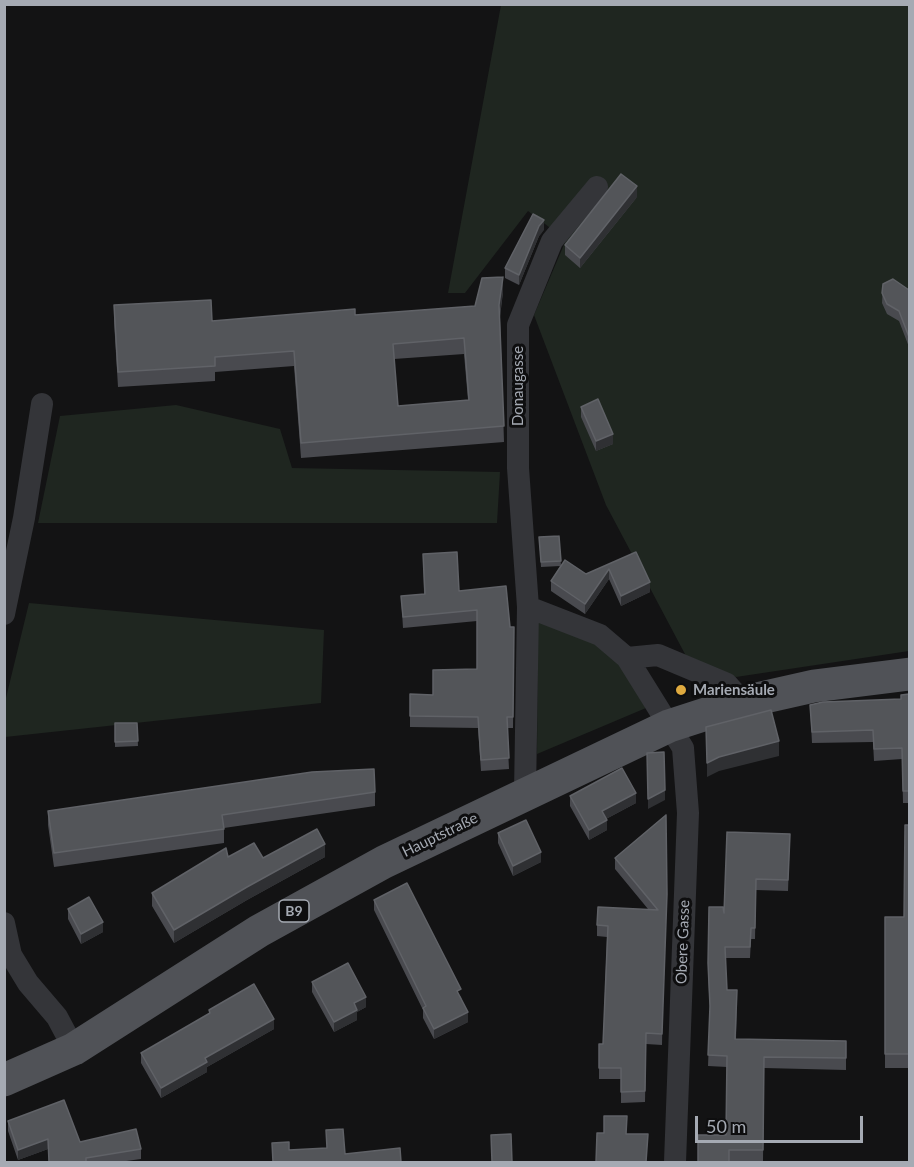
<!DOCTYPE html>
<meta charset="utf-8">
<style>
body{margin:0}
#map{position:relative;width:914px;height:1167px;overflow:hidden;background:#131314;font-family:Lato,sans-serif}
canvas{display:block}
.frame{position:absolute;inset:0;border:6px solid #a5aab3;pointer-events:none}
.scale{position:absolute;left:695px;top:1116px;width:168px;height:27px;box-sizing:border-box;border:3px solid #a5aab3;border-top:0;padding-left:8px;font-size:18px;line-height:21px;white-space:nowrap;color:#a5aab3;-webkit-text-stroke:4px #0e0e0f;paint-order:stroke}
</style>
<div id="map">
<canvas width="914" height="1167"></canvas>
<div class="frame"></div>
<div class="scale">50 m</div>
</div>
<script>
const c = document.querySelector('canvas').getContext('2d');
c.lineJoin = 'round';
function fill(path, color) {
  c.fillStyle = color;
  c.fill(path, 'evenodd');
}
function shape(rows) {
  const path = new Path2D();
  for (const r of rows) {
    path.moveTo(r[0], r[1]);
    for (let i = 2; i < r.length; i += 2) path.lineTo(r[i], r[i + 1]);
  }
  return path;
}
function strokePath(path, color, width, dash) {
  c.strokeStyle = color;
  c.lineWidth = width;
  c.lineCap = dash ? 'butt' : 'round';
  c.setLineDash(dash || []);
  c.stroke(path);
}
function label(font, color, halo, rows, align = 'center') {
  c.font = font + ' Lato,sans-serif';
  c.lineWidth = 6;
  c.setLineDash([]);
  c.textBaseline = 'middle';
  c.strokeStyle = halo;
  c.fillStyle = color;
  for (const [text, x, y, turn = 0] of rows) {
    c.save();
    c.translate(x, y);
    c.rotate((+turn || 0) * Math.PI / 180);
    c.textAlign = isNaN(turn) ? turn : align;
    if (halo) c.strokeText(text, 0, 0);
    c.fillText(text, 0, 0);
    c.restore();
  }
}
const green = shape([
 [501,5,909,5,909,651,736,677,686,656,606,505,534,315,566,240,528,211,465,293,448,293],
 [176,405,280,429,292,468,500,472,497,523,38,523,60,416],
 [29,603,324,630,321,703,5,737,5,702],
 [538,621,592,632,620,665,646,708,537,754]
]);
const street = shape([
 [528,607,600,635,627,658,683,748,688,813,675,1162],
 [4,614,24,518,42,404],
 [627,658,658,655,727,684,743,702],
 [525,793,528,607,518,468,518,325,552,241,597,187],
 [4,923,11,955,28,983,57,1017,74,1049]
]);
const primary = shape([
 [4,1080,74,1049,259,931,384,862,669,726,743,702,814,686,910,674]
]);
const wall = shape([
 [637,197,580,268,565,255,565,245],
 [544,230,539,236,519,285,505,278,505,268],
 [883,284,909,290,909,347,899,321,887,314,882,303],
 [503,292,500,317,504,442,301,458,294,366,215,372,215,381,118,387,114,321,114,305,212,321,355,315,475,306],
 [464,354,468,400,398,406,394,359],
 [581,407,613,444,596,451,581,417],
 [559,536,561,566,586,574,636,552,650,592,621,606,609,579,585,614,551,591,551,581,560,566,541,567,539,537],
 [423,554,459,591,510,627,514,627,513,728,507,728,509,769,481,771,478,728,410,727,410,694,433,695,477,669,477,621,403,628,401,596,424,594],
 [909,694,909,803,903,803,902,759,874,761,873,742,812,743,810,705,901,699],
 [115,723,137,723,138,746,115,747],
 [375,792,375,806,224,828,224,843,54,867,48,825,48,811],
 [570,796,636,803,606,819,607,830,589,840,570,806],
 [666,815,662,1045,646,1044,645,1102,621,1103,621,1079,599,1079,599,1044,603,1044,607,937,597,936,597,925,648,909,615,869,615,858],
 [909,825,909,1068,885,1068,885,917,904,917],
 [498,833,541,862,513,876,498,843],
 [790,834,788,891,756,890,755,939,751,939,750,958,725,958,727,990,737,1001,736,1039,846,1041,846,1070,764,1068,763,1161,729,1161,726,1135,727,1067,708,1066,710,1013,708,974,709,907,724,913],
 [228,857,263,858,325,857,247,900,174,943,152,906,152,893],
 [374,900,461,997,468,1022,434,1039,423,1018,423,1010,374,910],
 [68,909,103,932,81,944,68,919],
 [312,982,366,1007,357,1012,357,1020,334,1032,312,992],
 [209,1010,274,1029,207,1067,207,1072,161,1098,141,1063,141,1053,209,1014],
 [8,1121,80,1142,141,1149,141,1159,119,1162,49,1162,48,1149,18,1160,8,1131]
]);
const shadedWall = shape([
 [637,186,637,197,580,268,580,258],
 [544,220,544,230,539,236,519,285,519,275,539,226],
 [503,277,503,292,499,320,499,305],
 [613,434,613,444,596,451,596,441],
 [609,569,609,579,585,614,585,604],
 [650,582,650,592,621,606,621,596],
 [779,741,779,756,719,771,707,777,707,763,719,757],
 [665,790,665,800,648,809,648,799],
 [636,793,636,803,602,821,602,811],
 [607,820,607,830,589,840,589,830],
 [325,844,325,857,247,900,174,943,174,930,247,887],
 [541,852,541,862,513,876,513,866],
 [103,922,103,932,81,944,81,934],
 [366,997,366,1007,357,1012,357,1020,334,1032,334,1022,354,1003],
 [468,1012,468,1022,434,1039,434,1029],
 [274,1019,274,1029,207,1067,207,1072,161,1098,161,1088,205,1058],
 [48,1139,48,1149,18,1160,18,1150]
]);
const building = shape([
 [621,174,637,186,580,258,565,245,621,174],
 [533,214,544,220,539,226,519,275,505,268,533,214],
 [503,277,499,305,504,426,301,443,294,351,215,357,215,366,118,372,114,305,211,300,212,321,355,309,355,315,475,306,482,278,503,277],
 [464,338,469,400,398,406,393,344,464,338],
 [893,279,909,290,909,337,899,311,887,304,882,293,883,284,893,279],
 [598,399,613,434,596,441,581,407,598,399],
 [559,536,561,561,541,562,539,537,559,536],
 [457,552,459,591,506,586,510,627,514,627,513,717,507,717,509,758,481,760,478,717,410,716,410,694,433,695,433,670,477,669,477,610,403,617,401,596,425,594,423,554,457,552],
 [636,552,650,582,621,596,609,569,585,604,551,581,565,560,586,574,636,552],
 [909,694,909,791,903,791,902,748,874,749,873,730,812,732,810,705,823,702,901,699,901,695,909,694],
 [771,710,779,741,719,757,707,763,706,727,771,710],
 [115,723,137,723,138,741,115,742,115,723],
 [664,752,665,790,648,799,647,753,664,752],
 [622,768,636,793,602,811,607,820,589,830,570,796,622,768],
 [374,769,375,792,222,815,224,829,54,853,48,811,312,772,374,769],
 [666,815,667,894,662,1034,646,1033,645,1091,621,1092,621,1068,599,1068,599,1044,603,1044,608,926,597,925,598,907,658,910,615,858,666,815],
 [526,820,541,852,513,866,498,833,526,820],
 [905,825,909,825,909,1054,885,1054,885,917,904,917,905,825],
 [317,829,325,844,247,887,174,930,152,893,226,848,228,857,254,843,263,858,317,829],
 [727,832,790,834,788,880,756,879,755,928,751,928,750,947,725,947,727,990,737,990,735,1039,846,1041,846,1058,764,1057,763,1150,729,1150,729,1162,698,1162,698,1135,726,1135,727,1056,708,1055,710,1006,708,963,709,907,723,907,724,913,727,832],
 [407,883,461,989,457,991,468,1012,434,1029,423,1008,426,1006,374,900,407,883],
 [89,897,103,922,81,934,68,909,89,897],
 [348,963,366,997,354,1003,357,1010,334,1022,312,982,348,963],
 [254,984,274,1019,205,1058,207,1062,161,1088,141,1053,210,1013,209,1010,254,984],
 [64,1100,80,1142,136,1129,141,1149,86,1158,86,1162,49,1162,48,1139,18,1150,8,1121,64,1100],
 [604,1116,627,1116,626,1134,648,1134,646,1162,596,1162,597,1133,604,1133,604,1116],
 [343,1129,345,1154,400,1148,401,1162,273,1162,272,1143,289,1142,289,1150,327,1148,326,1130,343,1129],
 [511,1134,512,1162,492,1162,491,1135,511,1134]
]);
const markers = [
 [681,690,6,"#dfaa3f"]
];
const shields = [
 [294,911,30]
];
const shieldNames = [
 ["B9",294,911]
];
const streetNames = [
 ["Donaugasse",518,386,-90],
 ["Hauptstraße",440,835,-26],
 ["Obere Gasse",683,942,-88]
];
const poiNames = [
 ["Mariensäule",693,690]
];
fill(green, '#1f2620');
strokePath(street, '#343539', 22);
strokePath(primary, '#505257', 33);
fill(wall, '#494a4f');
fill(shadedWall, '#2f3033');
fill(building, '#535559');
strokePath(building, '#606267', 1.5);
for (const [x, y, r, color] of markers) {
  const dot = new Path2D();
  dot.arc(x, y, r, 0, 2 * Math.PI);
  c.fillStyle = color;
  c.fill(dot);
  strokePath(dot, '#0e0e0f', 2);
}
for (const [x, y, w] of shields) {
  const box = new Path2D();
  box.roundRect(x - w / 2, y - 11, w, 22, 4.5);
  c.fillStyle = '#0e0e0f';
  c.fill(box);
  strokePath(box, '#a5aab3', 1.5);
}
label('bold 14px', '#a5aab3', null, shieldNames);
label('15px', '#a5aab3', '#0e0e0f', streetNames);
label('bold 15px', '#a5aab3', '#0e0e0f', poiNames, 'left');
</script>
